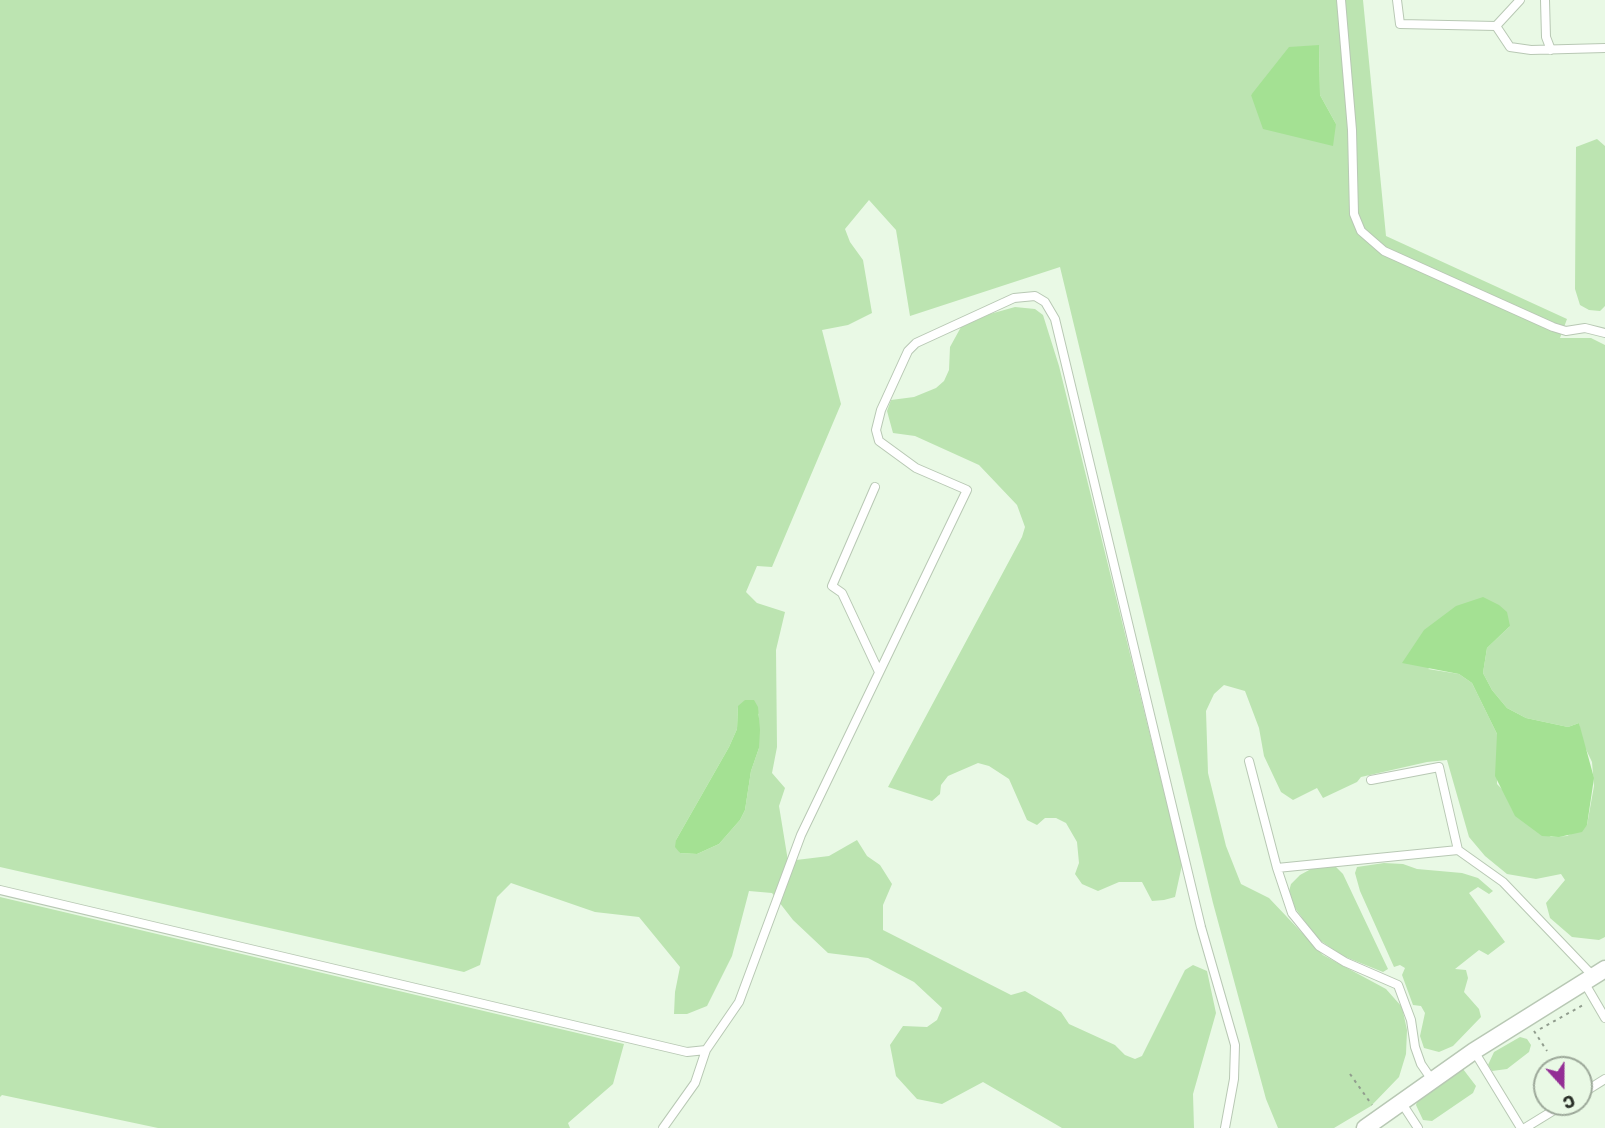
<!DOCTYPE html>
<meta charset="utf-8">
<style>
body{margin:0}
#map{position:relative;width:1605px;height:1128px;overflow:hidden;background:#e9f9e5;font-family:Rubik,sans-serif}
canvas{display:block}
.north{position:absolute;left:1533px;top:1056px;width:60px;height:60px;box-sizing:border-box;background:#e9f9e5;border:2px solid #9ca899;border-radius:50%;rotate:159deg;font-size:16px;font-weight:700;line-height:24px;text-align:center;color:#292f27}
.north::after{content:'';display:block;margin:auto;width:21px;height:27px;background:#932e94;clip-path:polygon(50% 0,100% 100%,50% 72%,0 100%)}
</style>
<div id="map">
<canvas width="1605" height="1128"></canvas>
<div class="north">С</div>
</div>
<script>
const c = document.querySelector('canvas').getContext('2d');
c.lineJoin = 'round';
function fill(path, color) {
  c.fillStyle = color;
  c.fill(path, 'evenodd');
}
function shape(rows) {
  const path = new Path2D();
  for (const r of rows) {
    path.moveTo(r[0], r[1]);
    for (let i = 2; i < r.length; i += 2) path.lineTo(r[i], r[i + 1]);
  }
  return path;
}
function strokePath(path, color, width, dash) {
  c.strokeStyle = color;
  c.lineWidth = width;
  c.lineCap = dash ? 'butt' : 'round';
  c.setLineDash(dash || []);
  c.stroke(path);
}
const green = shape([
 [0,0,1363,0,1386,236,1567,319,1560,338,1591,338,1605,345,1605,937,1599,940,1572,937,1550,918,1546,903,1565,880,1561,874,1536,879,1507,874,1485,856,1469,837,1447,760,1427,762,1361,777,1357,782,1323,798,1317,788,1293,800,1281,792,1264,756,1259,728,1245,691,1224,685,1214,694,1206,711,1208,773,1226,846,1241,884,1269,898,1323,955,1386,989,1402,1007,1407,1030,1406,1054,1399,1077,1371,1106,1334,1128,1278,1128,1266,1099,1213,903,1060,267,910,316,896,230,869,200,845,229,850,242,863,260,872,313,848,325,822,330,841,404,772,567,757,566,746,592,757,603,785,612,776,650,777,747,772,773,785,788,779,806,788,861,829,856,857,840,867,856,880,865,892,884,883,905,883,930,1011,995,1025,991,1061,1012,1069,1024,1115,1045,1125,1055,1135,1059,1142,1056,1185,970,1193,965,1207,971,1216,1013,1193,1094,1194,1128,1062,1128,983,1082,942,1104,917,1099,896,1076,890,1045,903,1026,927,1027,937,1020,942,1008,914,982,868,958,828,953,793,920,772,893,749,891,732,956,707,1006,687,1014,674,1014,675,992,680,967,639,917,595,912,511,883,497,897,480,965,464,972,0,867],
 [1319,45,1320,95,1336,124,1251,95],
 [1510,626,1487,648,1483,673,1492,690,1507,708,1526,718,1568,727,1579,723,1582,741,1592,762,1594,786,1587,825,1567,836,1551,837,1512,809,1503,790,1497,784,1497,734,1472,683,1459,674,1428,669],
 [738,706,759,714,759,748,751,771,745,810,740,820,719,844,697,854,680,853,676,840,729,747,737,729],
 [1597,139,1605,146,1605,306,1600,311,1589,310,1580,305,1575,289,1576,147],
 [1015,307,1035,309,1043,315,1059,366,1182,865,1175,897,1164,900,1152,901,1142,882,1119,882,1098,891,1082,884,1075,874,1079,863,1077,842,1066,823,1056,818,1045,818,1037,825,1027,820,1009,779,989,766,978,763,948,776,941,785,940,794,932,801,888,787,1022,537,1025,527,1017,505,979,465,915,436,893,433,887,411,891,400,914,397,936,388,944,381,949,370,950,347,961,327,990,314],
 [1384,863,1403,864,1417,869,1462,873,1478,878,1493,891,1489,894,1478,887,1469,893,1505,942,1488,955,1479,950,1455,969,1466,970,1468,978,1464,992,1479,1009,1481,1017,1453,1046,1439,1052,1424,1048,1420,1036,1425,1013,1421,1006,1413,1005,1402,975,1405,968,1400,965,1394,967,1360,891,1355,873,1357,867],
 [1335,866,1343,874,1388,969,1383,972,1343,956,1318,939,1292,904,1288,895,1291,884,1300,875,1311,869],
 [0,897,624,1044,613,1084,568,1123,570,1128,158,1128,2,1095,0,1097],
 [1520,1037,1527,1039,1531,1045,1529,1052,1507,1069,1492,1071,1488,1065,1494,1052],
 [1463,1069,1476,1086,1473,1093,1432,1121,1423,1120,1416,1105,1418,1098,1456,1070]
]);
const water = shape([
 [1319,45,1320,95,1336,124,1333,146,1263,129,1251,95,1289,47],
 [1483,597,1499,605,1507,612,1510,626,1487,648,1483,673,1492,690,1507,708,1526,718,1568,727,1579,723,1594,778,1587,825,1582,832,1559,837,1542,836,1515,816,1495,776,1497,734,1472,683,1459,674,1402,663,1424,630,1456,606],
 [745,700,754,700,758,707,760,730,759,748,751,771,745,810,740,820,719,844,697,854,680,853,675,847,676,840,729,747,737,729,738,706]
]);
const path = shape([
 [1540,1029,1585,1004],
 [1534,1031,1547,1051],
 [1350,1074,1372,1105]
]);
const service = shape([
 [1341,0,1352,130,1354,214,1361,231,1384,251,1553,327,1566,331,1585,328,1605,333],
 [1397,0,1400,24,1496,26,1510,47,1531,50,1605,48],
 [1545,0,1546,37,1551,50],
 [1496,26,1520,0],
 [875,487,832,586,842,593,879,672],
 [1249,761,1277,868],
 [1371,780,1439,767,1458,850,1503,882,1593,976],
 [0,890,687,1052,706,1050,739,1002,801,835,967,490,916,468,879,441,876,430,881,410,908,351,916,343,1014,298,1035,296,1045,302,1055,319,1201,927,1235,1045,1234,1079,1225,1128],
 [1584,982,1605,1018],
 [1474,1051,1521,1128],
 [1432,1080,1421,1064,1415,1047,1411,1020,1398,985,1345,962,1319,946,1292,913,1277,868,1458,850],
 [1581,1094,1605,1079],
 [1401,1102,1418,1128],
 [663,1128,695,1083,706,1050],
 [1525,1128,1564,1104]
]);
const minor = shape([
 [1365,1128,1474,1051,1605,969]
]);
fill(green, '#bce4b1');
fill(water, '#a4e193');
strokePath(service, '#b8c8b4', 10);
strokePath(minor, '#b8c8b4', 19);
strokePath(path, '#919d8e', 2, [3, 4.5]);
strokePath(service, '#fff', 8);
strokePath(minor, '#fff', 16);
</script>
